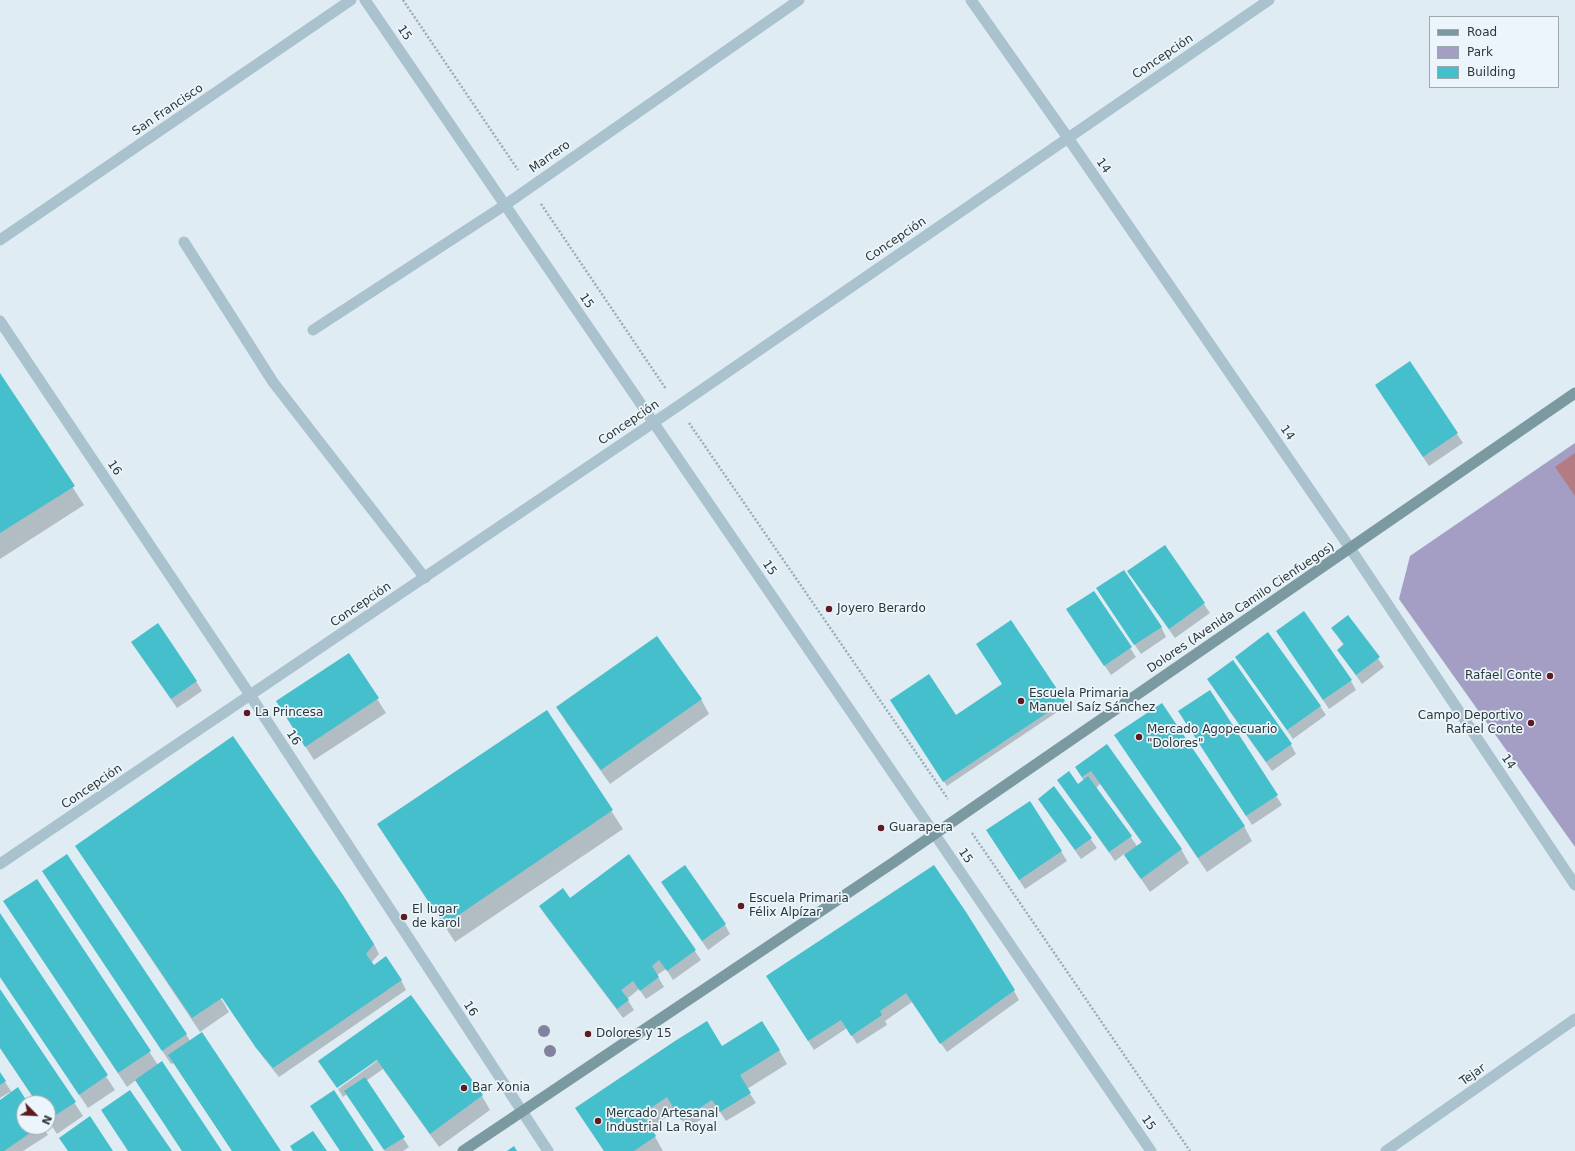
<!DOCTYPE html>
<meta charset="utf-8">
<style>
body{margin:0}
#map{position:relative;width:1575px;height:1151px;overflow:hidden;background:#dfecf4;font-family:"DejaVu Sans",sans-serif}
canvas{display:block}
.legend{position:absolute;left:1429px;top:16px;width:130px;height:72px;box-sizing:border-box;background:#ecf5fb;border:1px solid #9ea9ae;margin:0;padding:5px 7px;list-style:none;font-size:12px;color:#2a383a}
.legend li{display:flex;align-items:center;gap:8px;height:20px}
.legend b{width:20px;border:1px solid #9ea9ae}
.north{position:absolute;left:16px;top:1095px;width:40px;height:40px;box-sizing:border-box;background:#ecf5fb;border:1px solid #9ea9ae;border-radius:50%;rotate:114deg;font-size:11px;font-weight:700;line-height:16px;text-align:center;color:#2a383a}
.north::after{content:'';display:block;margin:auto;width:14px;height:18px;background:#5e1c22;clip-path:polygon(50% 0,100% 100%,50% 72%,0 100%)}
</style>
<div id="map">
<canvas width="1575" height="1151"></canvas>
<ul class="legend">
<li><b style="height:5px;background:#7b99a1"></b>Road</li>
<li><b style="height:11px;background:#a59ec4"></b>Park</li>
<li><b style="height:11px;background:#45bfcc"></b>Building</li>
</ul>
<div class="north">N</div>
</div>
<script>
const c = document.querySelector('canvas').getContext('2d');
c.lineJoin = 'round';
function fill(path, color) {
  c.fillStyle = color;
  c.fill(path, 'evenodd');
}
function shape(rows) {
  const path = new Path2D();
  for (const r of rows) {
    path.moveTo(r[0], r[1]);
    for (let i = 2; i < r.length; i += 2) path.lineTo(r[i], r[i + 1]);
  }
  return path;
}
function strokePath(path, color, width, dash) {
  c.strokeStyle = color;
  c.lineWidth = width;
  c.lineCap = dash ? 'butt' : 'round';
  c.setLineDash(dash || []);
  c.stroke(path);
}
function label(font, color, halo, rows, align = 'center') {
  c.font = font + ' "DejaVu Sans",sans-serif';
  c.lineWidth = 3.5;
  c.setLineDash([]);
  c.textBaseline = 'middle';
  c.strokeStyle = halo;
  c.fillStyle = color;
  for (const [text, x, y, turn = 0] of rows) {
    c.save();
    c.translate(x, y);
    c.rotate((+turn || 0) * Math.PI / 180);
    c.textAlign = isNaN(turn) ? turn : align;
    if (halo) c.strokeText(text, 0, 0);
    c.fillText(text, 0, 0);
    c.restore();
  }
}
const green = shape([
 [1575,443,1575,847,1399,599,1410,556]
]);
const water = shape([
 [1575,453,1575,496,1555,467]
]);
const shadow = shape([
 [1410,363,1463,443,1429,466,1376,386],
 [0,374,84,505,0,559],
 [1164,546,1210,613,1175,638,1128,572],
 [1093,592,1136,657,1111,675,1073,619],
 [1103,598,1161,627,1166,637,1141,654],
 [1348,616,1384,667,1362,684,1338,650,1344,646,1332,628],
 [1277,631,1351,681,1356,690,1329,709],
 [138,651,196,681,202,691,177,708],
 [349,654,386,713,314,760,277,702],
 [1236,657,1320,706,1326,715,1293,739],
 [1214,689,1291,745,1296,754,1272,771],
 [1210,692,1282,805,1252,825,1185,721],
 [701,699,709,714,610,784,566,722,558,707],
 [1064,702,1066,706,947,786,894,705,956,716],
 [546,711,623,829,455,942,378,824],
 [1116,736,1244,826,1252,841,1207,872],
 [1107,745,1181,849,1189,863,1150,892,1124,854,1115,861,1058,780,1078,785,1084,781,1076,768],
 [1100,784,1142,843,1137,846,1096,788],
 [1054,788,1097,848,1081,859,1039,799],
 [1030,802,1067,861,1025,889,993,840],
 [629,856,701,960,673,980,666,969,657,975,664,987,646,999,639,989,627,999,634,1010,623,1018,546,916,540,907,570,900],
 [85,860,374,944,379,954,371,963,374,967,401,980,406,990,279,1077,263,1057,222,996,220,997,229,1012,200,1032],
 [43,872,186,1034,190,1041,280,1151,232,1151,174,1063,171,1064],
 [36,881,158,1065,221,1151,182,1151,136,1080,127,1087,5,902],
 [668,892,725,925,730,934,708,950],
 [0,915,115,1090,88,1108,0,977],
 [773,986,1014,991,1019,1000,947,1052,912,1002,885,1021,887,1025,857,1044,847,1028,814,1050],
 [0,990,83,1116,57,1134,48,1120,48,1103,37,1103,0,1048],
 [423,1012,482,1096,490,1110,439,1147,383,1069,366,1081,409,1147,403,1151,385,1151,347,1094,343,1097,338,1089,377,1061,377,1058],
 [779,1050,787,1064,747,1089,756,1103,726,1121,718,1109,687,1128,676,1111,650,1128,663,1151,604,1151,577,1109,726,1055],
 [0,1074,12,1093,27,1103,24,1103,24,1127,43,1127,48,1135,23,1151,0,1151,0,1101,11,1094,10,1092,0,1098]
]);
const building = shape([
 [1410,361,1458,433,1423,457,1375,385],
 [0,373,75,486,0,533],
 [1165,545,1205,603,1169,629,1127,571],
 [1124,570,1162,627,1134,645,1096,588],
 [1094,591,1132,647,1104,666,1066,609],
 [1304,611,1352,680,1323,700,1276,631],
 [1348,615,1380,657,1356,675,1337,650,1344,644,1331,628],
 [1011,620,1065,701,943,782,890,700,929,674,956,715,1002,684,976,644],
 [158,623,197,681,171,699,131,642],
 [1268,632,1321,706,1287,730,1235,657],
 [657,636,702,699,601,770,556,707],
 [349,653,379,698,305,747,276,701],
 [1233,660,1292,744,1266,762,1207,679],
 [1210,690,1278,795,1246,816,1178,711],
 [1162,703,1245,826,1198,858,1114,735],
 [547,710,613,810,444,925,377,824],
 [233,736,343,895,374,944,366,954,374,965,386,956,402,980,273,1068,256,1048,222,998,192,1018,75,846],
 [1107,744,1182,849,1141,879,1124,855,1142,842,1091,771,1082,777,1075,767],
 [1069,771,1078,784,1088,776,1132,836,1109,852,1057,780],
 [1054,786,1092,838,1075,850,1038,799],
 [1030,801,1062,851,1019,880,986,830],
 [67,854,187,1034,162,1051,42,871],
 [629,854,696,950,667,971,659,960,652,966,659,977,640,991,633,981,621,990,629,1000,617,1009,539,906,563,888,570,898],
 [685,865,726,924,702,941,661,882],
 [934,865,966,912,1015,990,940,1044,906,993,880,1011,882,1015,851,1036,841,1020,808,1041,766,976],
 [37,879,151,1051,118,1073,3,901],
 [0,913,108,1075,79,1095,0,977],
 [0,989,76,1102,48,1120,48,1103,37,1103,0,1048],
 [411,995,483,1095,430,1134,377,1060,337,1088,318,1061],
 [707,1021,722,1046,762,1021,780,1050,740,1075,751,1093,720,1112,712,1100,681,1120,667,1097,642,1114,656,1136,634,1151,604,1151,575,1108,675,1041],
 [202,1032,281,1151,232,1151,168,1055],
 [162,1061,222,1151,182,1151,135,1080],
 [0,1072,6,1081,0,1085],
 [365,1077,405,1137,384,1150,344,1091],
 [18,1087,28,1103,24,1103,24,1127,39,1127,4,1151,0,1151,0,1100],
 [130,1090,172,1151,128,1151,101,1110],
 [334,1090,374,1151,340,1151,310,1106],
 [90,1116,113,1151,68,1151,59,1138],
 [313,1131,327,1151,293,1151,290,1146],
 [514,1146,517,1151,507,1151]
]);
const path = shape([
 [403,0,518,170],
 [541,204,666,389],
 [689,423,948,799],
 [972,833,1190,1151]
]);
const service = shape([
 [184,242,273,382,425,578],
 [313,330,505,205,799,0]
]);
const minor = shape([
 [365,0,1151,1151],
 [971,0,1068,138,1350,548,1575,885],
 [0,240,351,0],
 [0,321,250,695],
 [1386,1151,1575,1019]
]);
const tertiary = shape([
 [250,695,548,1151],
 [0,864,678,406,1269,0]
]);
const secondary = shape([
 [463,1151,894,862,1575,393]
]);
const trees = [
 [544,1031],
 [550,1051]
];
const markers = [
 [829,609,4,"#5e1c22"],
 [1550,676,4,"#5e1c22"],
 [1021,701,4,"#5e1c22"],
 [247,713,4,"#5e1c22"],
 [1531,723,4,"#5e1c22"],
 [1139,737,4,"#5e1c22"],
 [881,828,4,"#5e1c22"],
 [741,906,4,"#5e1c22"],
 [404,917,4,"#5e1c22"],
 [588,1034,4,"#5e1c22"],
 [464,1088,4,"#5e1c22"],
 [598,1121,4,"#5e1c22"]
];
const streetNames = [
 ["15",404,33,56],
 ["Concepción",1163,57,-34],
 ["San Francisco",168,110,-34],
 ["Marrero",550,157,-35],
 ["14",1103,166,55],
 ["Concepción",896,240,-34],
 ["15",586,301,56],
 ["Concepción",629,423,-34],
 ["14",1287,433,55],
 ["16",114,468,56],
 ["15",769,568,56],
 ["Concepción",361,605,-34],
 ["Dolores (Avenida Camilo Cienfuegos)",1241,608,-34],
 ["16",293,738,57],
 ["14",1508,762,56],
 ["Concepción",92,787,-34],
 ["15",965,856,56],
 ["16",470,1009,57],
 ["Tejar",1473,1075,-35],
 ["15",1148,1123,56]
];
const poiNames = [
 ["Joyero Berardo",837,609],
 ["Rafael Conte",1542,676,"right"],
 ["Escuela Primaria",1029,694],
 ["Manuel Saíz Sánchez",1029,708],
 ["La Princesa",255,713],
 ["Campo Deportivo",1523,716,"right"],
 ["Rafael Conte",1523,730,"right"],
 ["Mercado Agopecuario",1147,730],
 ["\"Dolores\"",1147,744],
 ["Guarapera",889,828],
 ["Escuela Primaria",749,899],
 ["Félix Alpízar",749,913],
 ["El lugar",412,910],
 ["de karol",412,924],
 ["Dolores y 15",596,1034],
 ["Bar Xonia",472,1088],
 ["Mercado Artesanal",606,1114],
 ["Industrial La Royal",606,1128]
];
fill(green, '#a59ec4');
fill(water, '#b37c82');
fill(shadow, '#0003');
fill(building, '#45bfcc');
strokePath(path, '#94afb9', 2.5, [2, 2]);
strokePath(service, '#aac2cd', 11);
strokePath(minor, '#aac2cd', 11);
strokePath(tertiary, '#aac2cd', 11);
strokePath(secondary, '#7b99a1', 11);
c.fillStyle = '#82829f';
for (const [x, y] of trees) {
  c.beginPath();
  c.arc(x, y, 6, 0, 2 * Math.PI);
  c.fill();
}
for (const [x, y, r, color] of markers) {
  const dot = new Path2D();
  dot.arc(x, y, r, 0, 2 * Math.PI);
  c.fillStyle = color;
  c.fill(dot);
  strokePath(dot, '#ecf5fb', 1.5);
}
label('12px', '#2a383a', '#ecf5fb', streetNames);
label('12px', '#2a383a', '#ecf5fb', poiNames, 'left');
</script>
